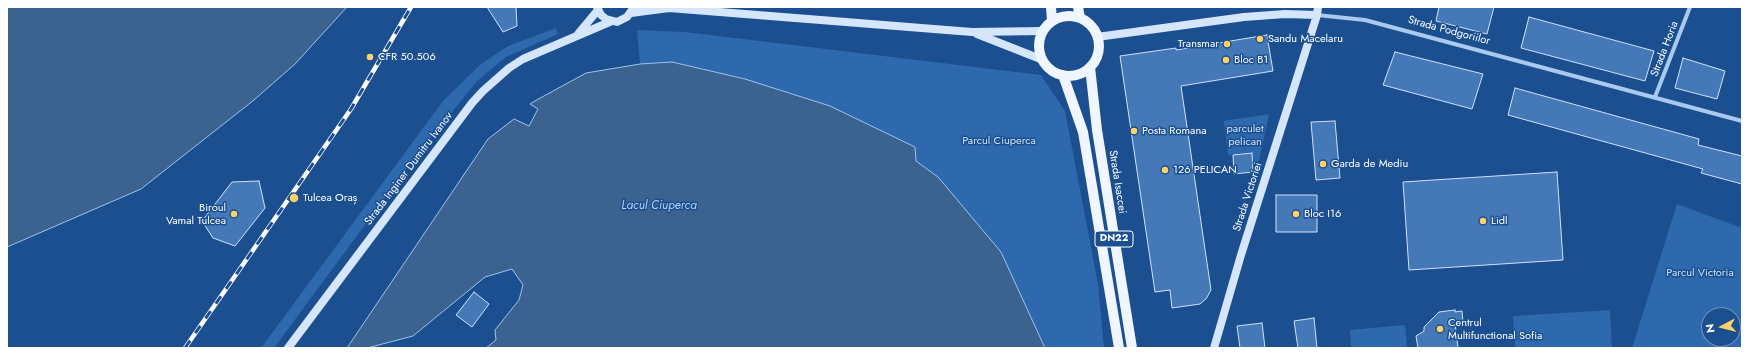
<!DOCTYPE html>
<meta charset="utf-8">
<style>
body{margin:0}
#map{position:relative;width:1749px;height:355px;overflow:hidden;background:#1b4f8f;font-family:Jost,sans-serif}
canvas{display:block}
.frame{position:absolute;inset:0;border:8px solid #fff;pointer-events:none}
.north{position:absolute;left:1701px;top:307px;width:40px;height:40px;box-sizing:border-box;background:#1b4f8f;border:1px solid #7695bc;border-radius:50%;rotate:263deg;font-size:11px;font-weight:700;line-height:16px;text-align:center;color:#fff}
.north::after{content:'';display:block;margin:auto;width:14px;height:18px;background:#ffd166;clip-path:polygon(50% 0,100% 100%,50% 72%,0 100%)}
</style>
<div id="map">
<canvas width="1749" height="355"></canvas>
<div class="frame"></div>
<div class="north">N</div>
</div>
<script>
const c = document.querySelector('canvas').getContext('2d');
c.lineJoin = 'round';
function fill(path, color) {
  c.fillStyle = color;
  c.fill(path, 'evenodd');
}
function shape(rows) {
  const path = new Path2D();
  for (const r of rows) {
    if (r.length === 3) {
      path.moveTo(r[0] + r[2], r[1]);
      path.arc(r[0], r[1], r[2], 0, 2 * Math.PI);
      continue;
    }
    path.moveTo(r[0], r[1]);
    for (let i = 2; i < r.length; i += 2) path.lineTo(r[i], r[i + 1]);
  }
  return path;
}
function strokePath(path, color, width, dash) {
  c.strokeStyle = color;
  c.lineWidth = width;
  c.lineCap = dash ? 'butt' : 'round';
  c.setLineDash(dash || []);
  c.stroke(path);
}
function label(font, color, halo, rows, align = 'center') {
  c.font = font + ' Jost,sans-serif';
  c.lineWidth = 3;
  c.setLineDash([]);
  c.textBaseline = 'middle';
  c.strokeStyle = halo;
  c.fillStyle = color;
  for (const [text, x, y, turn = 0] of rows) {
    c.save();
    c.translate(x, y);
    c.rotate((+turn || 0) * Math.PI / 180);
    c.textAlign = isNaN(turn) ? turn : align;
    if (halo) c.strokeText(text, 0, 0);
    c.fillText(text, 0, 0);
    c.restore();
  }
}
const green = shape([
 [556,28,558,34,506,57,477,81,410,164,274,348,261,348,443,101,481,64,508,46],
 [637,30,685,32,1041,75,1065,111,1098,284,1104,348,1045,348,1001,252,938,177,916,161,672,62,640,64],
 [1269,114,1259,161,1254,162,1252,152,1228,155,1224,121],
 [1677,204,1742,228,1742,348,1632,348],
 [1709,315,1733,315,1733,339,1709,339],
 [1610,310,1612,348,1515,348,1513,316],
 [1405,325,1407,348,1351,348,1350,330]
]);
const water = shape([
 [7,7,347,7,295,64,254,100,141,189,7,247,7,7],
 [672,62,745,79,830,106,915,147,916,161,938,177,1001,252,1045,348,486,348,496,340,495,330,519,300,523,285,512,269,485,277,413,336,367,348,347,348,488,139,514,119,529,126,538,109,530,104,533,102,586,73,640,64,672,62]
]);
const building = shape([
 [487,7,516,7,517,26,503,32,487,7],
 [1439,7,1494,7,1487,34,1436,21,1439,7],
 [1529,17,1654,51,1645,81,1521,48,1529,17],
 [1267,35,1273,71,1181,86,1211,290,1206,299,1200,304,1172,308,1170,290,1155,292,1120,56,1176,48,1176,50,1267,35],
 [1395,52,1483,74,1472,109,1383,85,1395,52],
 [1683,58,1725,71,1717,99,1675,88,1683,58],
 [1515,88,1699,139,1698,145,1742,156,1742,184,1701,173,1703,169,1508,115,1515,88],
 [1335,121,1340,178,1316,180,1311,122,1335,121],
 [1252,153,1253,172,1234,174,1233,155,1252,153],
 [1557,172,1563,260,1409,270,1403,182,1557,172],
 [259,181,265,208,235,246,213,238,202,221,232,182,259,181],
 [1276,195,1317,195,1317,232,1276,232,1276,195],
 [474,292,489,304,472,327,456,315,474,292],
 [1455,310,1455,312,1462,311,1463,322,1455,323,1458,348,1418,348,1416,336,1424,331,1424,327,1439,312,1455,310],
 [1314,318,1317,348,1298,348,1294,321,1314,318],
 [1262,323,1265,348,1240,348,1237,326,1262,323]
]);
const street = shape([
 [1317,15,1365,20,1742,121],
 [1655,97,1690,7]
]);
const secondary = shape([
 [597,7,601,15,606,19,617,22,627,17,634,7],
 [631,13,669,8,972,32,1043,31],
 [578,34,598,10],
 [977,34,1043,60],
 [1097,37,1244,17,1285,14,1317,15],
 [288,348,472,103,483,91,509,68,523,59,612,21],
 [1214,348,1241,255,1317,15,1318,7]
]);
const primary = shape([
 [1051,7,1052,21],
 [1078,7,1080,18],
 [1069,46,30],
 [1090,67,1097,130,1132,348],
 [1063,75,1083,132,1119,348]
]);
const rail = shape([
 [185,348,351,109,411,7]
]);
const markers = [
 [1260,39,4,"#ffd166"],
 [1227,44,4,"#ffd166"],
 [370,57,4,"#ffd166"],
 [1226,60,4,"#ffd166"],
 [1134,131,4,"#ffd166"],
 [1323,164,4,"#ffd166"],
 [1165,170,4,"#ffd166"],
 [294,198,5,"#ffd166"],
 [234,214,4,"#ffd166"],
 [1296,214,4,"#ffd166"],
 [1483,221,4,"#ffd166"],
 [1440,329,4,"#ffd166"]
];
const shields = [
 [1114,239,38]
];
const shieldNames = [
 ["DN22",1114,239]
];
const streetNames = [
 ["Strada Podgoriilor",1449,31,15],
 ["Strada Horia",1665,49,-69],
 ["Strada Inginer Dumitru Ivanov",409,169,-53],
 ["Strada Isaccei",1117,182,81],
 ["Strada Victoriei",1248,197,-72]
];
const poiNames = [
 ["Sandu Macelaru",1268,39],
 ["Transmar",1219,44,"right"],
 ["CFR 50.506",378,57],
 ["Bloc B1",1234,60],
 ["Posta Romana",1142,131],
 ["Garda de Mediu",1331,164],
 ["126 PELICAN",1173,170],
 ["Tulcea Oraș",303,198],
 ["Biroul",226,208,"right"],
 ["Vamal Tulcea",226,221,"right"],
 ["Bloc I16",1304,214],
 ["Lidl",1491,221],
 ["Centrul",1448,323],
 ["Multifunctional Sofia",1448,336]
];
const parkNames = [
 ["parculet",1245,129],
 ["pelican",1245,142],
 ["Parcul Ciuperca",999,141],
 ["Parcul Victoria",1700,273]
];
const waterNames = [
 ["Lacul Ciuperca",659,206]
];
fill(green, '#2e69ad');
fill(water, '#3c6290');
strokePath(water, '#9cc4f0', 1);
fill(building, '#4478b7');
strokePath(building, '#cfe3fa', 1);
strokePath(street, '#a9c9ee', 4);
strokePath(secondary, '#d6e6fa', 8);
strokePath(primary, '#f0f6ff', 10);
strokePath(rail, '#fff', 4.5);
strokePath(rail, '#1b4f8f', 3, [9]);
for (const [x, y, r, color] of markers) {
  const dot = new Path2D();
  dot.arc(x, y, r, 0, 2 * Math.PI);
  c.fillStyle = color;
  c.fill(dot);
  strokePath(dot, '#1b4f8f', 1.5);
}
for (const [x, y, w] of shields) {
  const box = new Path2D();
  box.roundRect(x - w / 2, y - 8, w, 16, 3);
  c.fillStyle = '#1b4f8f';
  c.fill(box);
  strokePath(box, '#fff', 1);
}
label('bold 10px', '#fff', null, shieldNames);
label('11px', '#fff', '#1b4f8f', streetNames);
label('11px', '#fff', '#1b4f8f', poiNames, 'left');
label('11px', '#cfe3fa', '#1b4f8f', parkNames);
label('italic 12px', '#b5d3f5', '#1b4f8f', waterNames);
</script>
